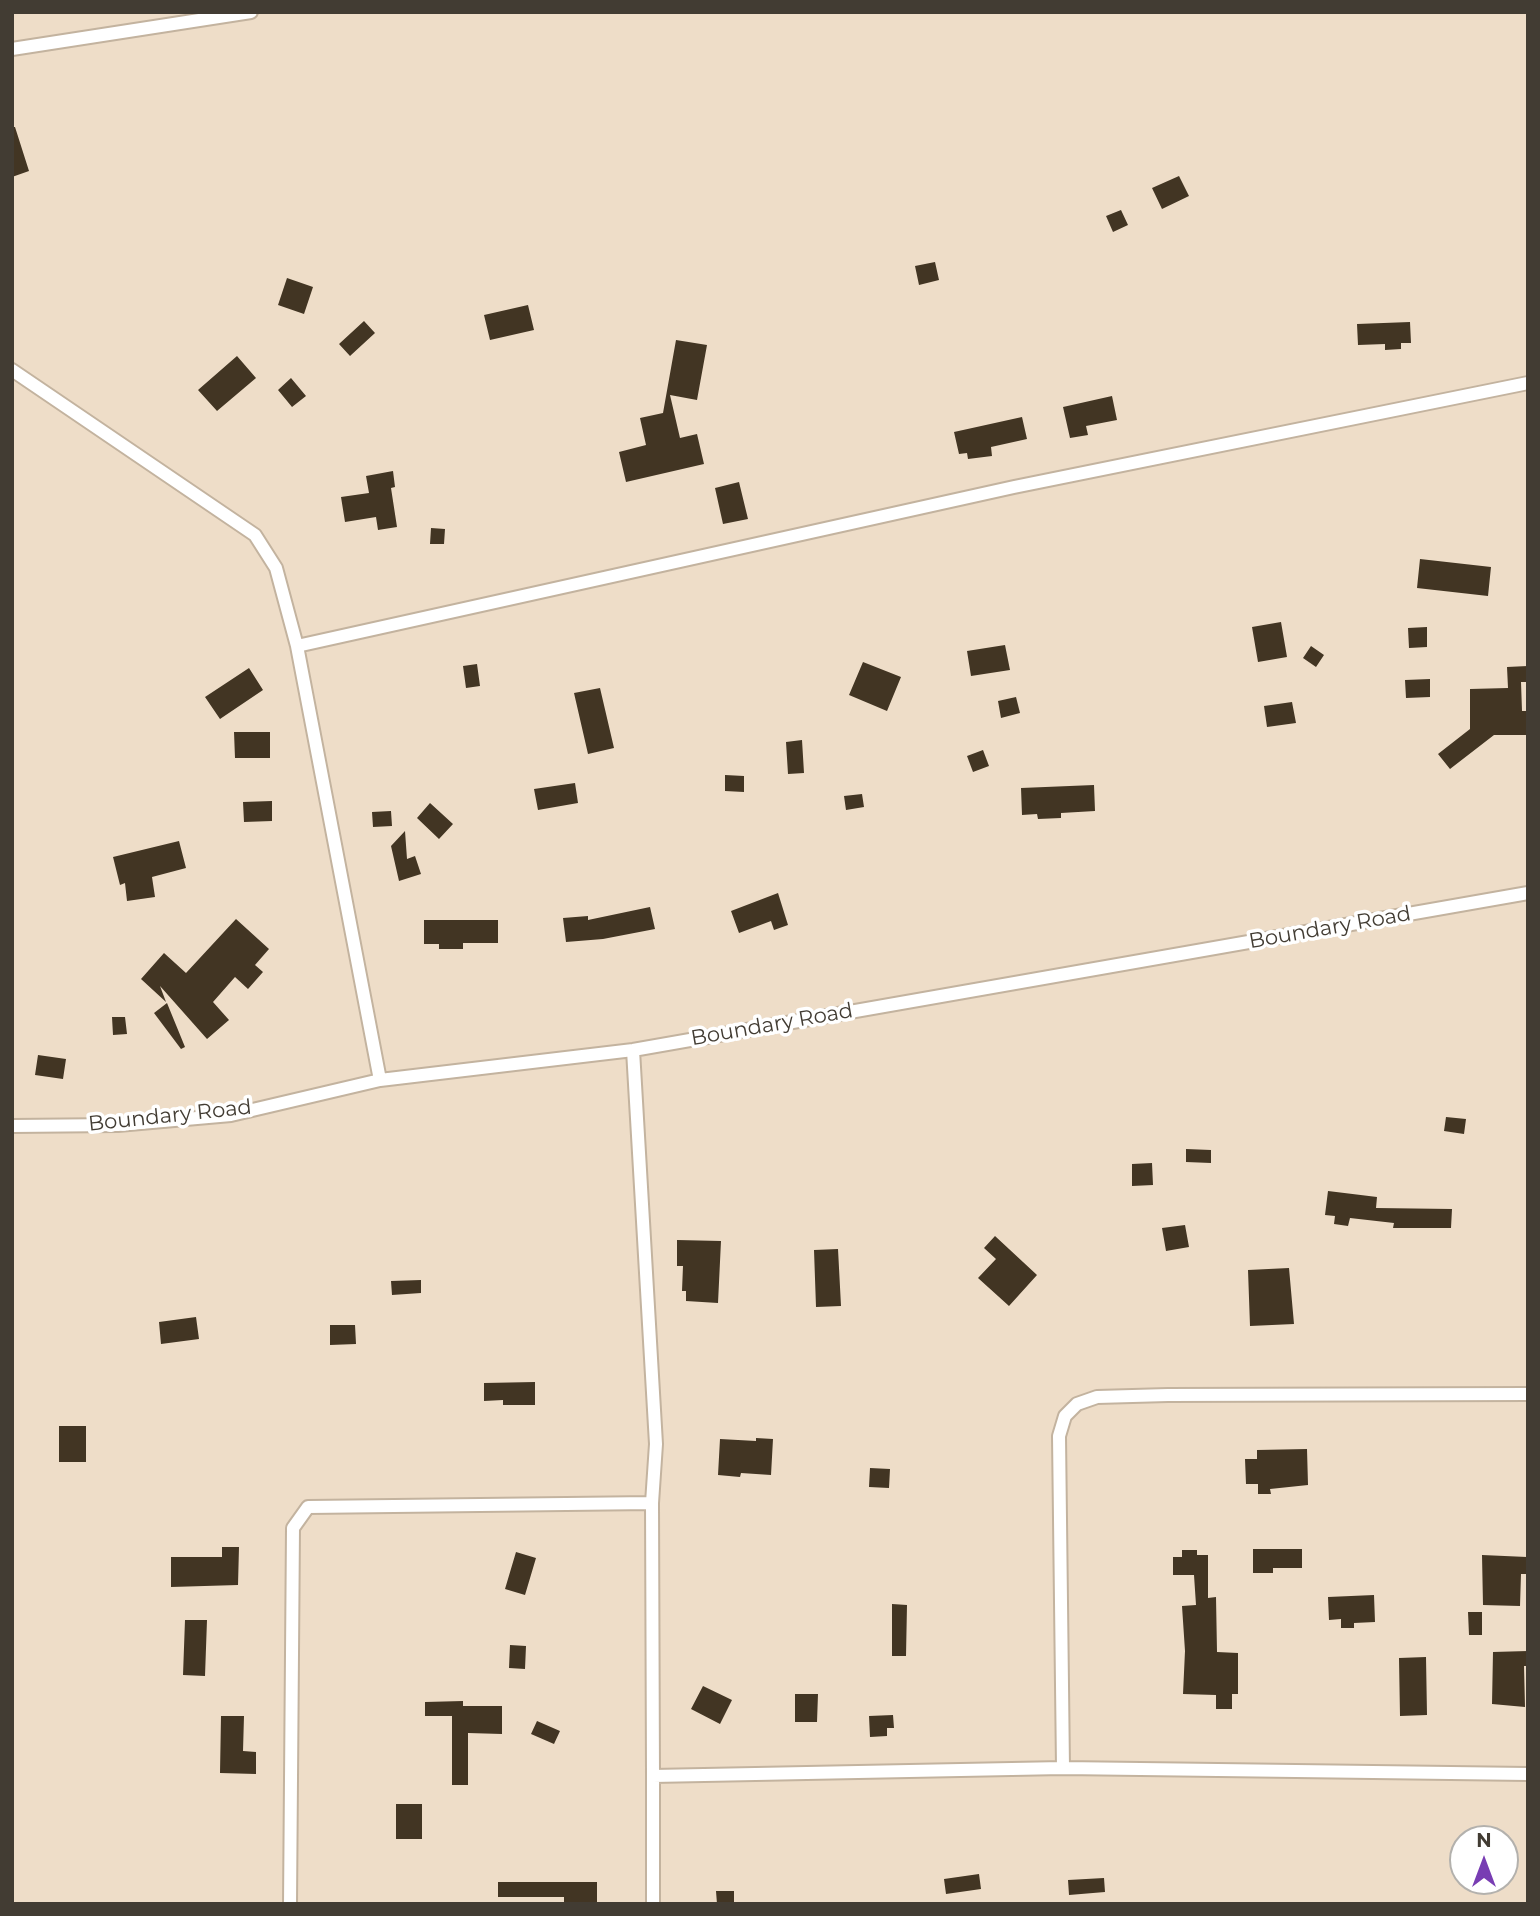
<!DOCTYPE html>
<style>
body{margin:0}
#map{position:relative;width:1540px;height:1916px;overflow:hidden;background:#eeddc8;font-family:Montserrat,sans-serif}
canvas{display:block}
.frame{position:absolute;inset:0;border:14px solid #423c33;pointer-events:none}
.north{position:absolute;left:1449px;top:1825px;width:70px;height:70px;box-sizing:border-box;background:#fff;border:2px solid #b3b1ad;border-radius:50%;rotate:0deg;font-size:19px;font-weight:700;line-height:28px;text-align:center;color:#423c33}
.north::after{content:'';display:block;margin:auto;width:24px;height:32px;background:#783db3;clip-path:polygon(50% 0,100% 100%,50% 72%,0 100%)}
</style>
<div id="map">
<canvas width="1540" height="1916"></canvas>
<div class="frame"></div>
<div class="north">N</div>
</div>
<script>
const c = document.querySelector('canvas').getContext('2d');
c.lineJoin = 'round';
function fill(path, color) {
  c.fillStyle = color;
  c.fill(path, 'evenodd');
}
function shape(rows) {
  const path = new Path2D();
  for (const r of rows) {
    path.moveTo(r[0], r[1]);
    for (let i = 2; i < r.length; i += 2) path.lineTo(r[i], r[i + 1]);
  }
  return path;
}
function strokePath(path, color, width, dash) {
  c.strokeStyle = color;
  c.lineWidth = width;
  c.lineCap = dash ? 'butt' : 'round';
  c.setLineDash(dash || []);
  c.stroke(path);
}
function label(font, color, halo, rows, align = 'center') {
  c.font = font + ' Montserrat,sans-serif';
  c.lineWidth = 7;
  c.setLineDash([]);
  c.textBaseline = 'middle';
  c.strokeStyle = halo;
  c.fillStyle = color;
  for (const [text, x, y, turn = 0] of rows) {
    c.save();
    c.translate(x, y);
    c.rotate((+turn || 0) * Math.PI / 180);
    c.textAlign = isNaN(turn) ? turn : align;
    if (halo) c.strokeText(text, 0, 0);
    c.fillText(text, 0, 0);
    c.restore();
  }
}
const building = shape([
 [12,127,15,127,29,171,12,177],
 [1179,176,1189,196,1162,209,1152,188],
 [1121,210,1128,225,1113,232,1106,216],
 [935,262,939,280,919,285,915,266],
 [287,278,313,287,304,314,278,305],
 [528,305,534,330,490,340,484,315],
 [364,321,375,333,350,356,339,344],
 [1410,322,1411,343,1401,343,1401,349,1385,350,1385,344,1358,345,1357,324],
 [676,340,707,345,697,400,670,395,680,438,697,434,704,464,626,482,619,452,646,445,640,418,663,413],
 [237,356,256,378,217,411,198,390],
 [291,378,306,396,292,407,278,390],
 [1112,396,1117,420,1086,426,1088,435,1070,438,1063,407],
 [1022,417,1027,439,991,447,992,456,968,459,967,453,959,454,954,432],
 [393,471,395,487,391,488,397,527,378,530,376,517,345,522,341,497,369,493,366,476],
 [739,482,748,519,723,524,715,488],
 [431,528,445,529,444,544,430,544],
 [1420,559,1491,567,1488,596,1417,588],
 [1281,622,1287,657,1258,662,1252,627],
 [1427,627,1427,647,1409,648,1408,628],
 [1005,645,1010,670,971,676,967,651],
 [1311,646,1324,655,1316,667,1303,658],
 [863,662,901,677,887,711,849,695],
 [477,664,480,686,466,688,463,666],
 [1528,666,1528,682,1521,682,1522,711,1528,711,1528,735,1494,735,1450,769,1438,754,1470,729,1470,689,1508,688,1507,667],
 [249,668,263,690,220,719,205,697],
 [1430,679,1430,697,1406,698,1405,680],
 [600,688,614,748,588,754,574,693],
 [1016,697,1020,713,1001,718,998,701],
 [1292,702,1296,723,1267,727,1264,706],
 [234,732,270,732,270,758,235,758],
 [802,740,804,773,788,774,786,742],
 [983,750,989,766,973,772,967,756],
 [725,775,744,776,744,792,725,791],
 [575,783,578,803,538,810,534,789],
 [1094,785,1095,811,1061,813,1061,818,1038,819,1037,814,1022,815,1021,788],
 [862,794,864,807,846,810,844,796],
 [272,801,272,821,244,822,243,802],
 [430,803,453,824,439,839,417,818],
 [391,811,392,826,373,827,372,812],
 [405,831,407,859,415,856,421,874,399,881,391,846],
 [179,841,186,868,152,877,155,897,127,901,125,883,120,885,113,857],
 [778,893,788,925,774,930,771,921,739,933,731,911],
 [650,907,655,929,603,939,566,942,563,918,588,916,588,920],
 [236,919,269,949,255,965,263,972,248,989,235,977,213,1002,229,1020,207,1039,160,986,166,1002,141,979,164,953,186,973],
 [424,920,498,920,498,943,463,943,463,949,439,949,439,944,424,944],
 [167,1003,185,1047,181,1049,154,1013],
 [112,1017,125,1017,127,1034,113,1035],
 [38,1055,66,1059,63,1079,35,1075],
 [1446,1117,1466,1119,1464,1134,1444,1131],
 [1186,1149,1211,1150,1211,1163,1186,1162],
 [1152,1163,1153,1185,1132,1186,1132,1164],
 [1328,1191,1377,1197,1376,1208,1452,1209,1451,1228,1393,1228,1394,1223,1350,1218,1348,1226,1334,1224,1335,1216,1325,1215],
 [1185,1225,1189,1247,1166,1251,1162,1228],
 [995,1236,1037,1275,1009,1306,978,1278,996,1259,984,1248],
 [677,1240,721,1241,718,1303,686,1301,686,1291,682,1291,683,1266,677,1266],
 [838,1249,841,1306,816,1307,814,1250],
 [1289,1268,1294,1324,1250,1326,1248,1270],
 [421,1280,421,1293,392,1295,391,1281],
 [196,1317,199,1339,161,1344,159,1322],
 [330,1325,355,1325,356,1344,330,1345],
 [535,1382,535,1405,503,1405,503,1400,484,1401,484,1383],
 [59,1426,86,1426,86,1462,59,1462],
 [756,1438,773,1439,771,1475,741,1473,740,1477,718,1475,720,1439,756,1441],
 [1307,1449,1308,1485,1270,1489,1271,1494,1258,1494,1258,1484,1246,1484,1245,1459,1257,1459,1257,1450],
 [870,1468,890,1469,889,1488,869,1487],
 [222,1547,239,1547,238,1585,171,1587,171,1557,222,1557],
 [1253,1549,1302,1549,1302,1568,1273,1568,1273,1573,1253,1573],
 [1182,1550,1197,1550,1197,1555,1208,1555,1208,1598,1216,1597,1217,1652,1238,1653,1238,1694,1232,1694,1232,1709,1216,1709,1216,1695,1183,1694,1185,1651,1182,1606,1196,1605,1194,1575,1173,1575,1173,1557,1182,1557],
 [516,1552,536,1558,525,1595,505,1589],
 [1482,1555,1527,1557,1526,1574,1521,1574,1520,1606,1483,1605],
 [1374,1595,1375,1622,1354,1623,1354,1628,1341,1628,1341,1619,1329,1620,1328,1597],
 [892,1604,907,1605,906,1656,892,1656],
 [1468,1612,1482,1612,1482,1635,1469,1635],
 [185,1620,207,1620,205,1676,183,1675],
 [510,1645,526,1646,525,1669,509,1668],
 [1528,1651,1528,1666,1524,1666,1525,1707,1492,1704,1493,1652],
 [1426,1657,1427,1715,1400,1716,1399,1658],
 [703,1686,732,1700,720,1724,691,1709],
 [795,1694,818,1694,817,1722,795,1722],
 [463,1701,463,1706,502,1706,502,1734,468,1733,468,1785,452,1785,452,1716,425,1716,425,1702],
 [893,1715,894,1728,887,1728,887,1736,870,1737,869,1716],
 [221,1716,244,1716,243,1751,256,1752,256,1774,220,1773],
 [537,1721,560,1731,554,1744,531,1734],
 [396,1804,422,1804,422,1839,396,1839],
 [979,1874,981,1889,946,1894,944,1879],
 [1104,1878,1105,1892,1069,1895,1068,1880],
 [498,1882,597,1882,597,1904,564,1904,564,1897,498,1897],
 [716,1891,734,1891,734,1904,717,1904]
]);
const street = shape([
 [12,49,251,12],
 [12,370,255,535,276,568,297,646,380,1080],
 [297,646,1014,487,1528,383],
 [633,1050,656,1444,652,1503,653,1776,1063,1768,1528,1774],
 [12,1126,118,1125,231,1115,380,1080,633,1050,1528,893],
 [1063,1768,1059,1436,1065,1416,1077,1404,1097,1397,1168,1395,1528,1394],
 [290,1904,293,1528,308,1507,652,1503],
 [653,1904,653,1776]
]);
const streetNames = [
 ["Boundary Road",1330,928,-10],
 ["Boundary Road",772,1025,-10],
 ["Boundary Road",170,1116,-6]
];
fill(building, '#423523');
strokePath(street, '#c3b39f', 16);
strokePath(street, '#fff', 12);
label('21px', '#423c33', '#fff', streetNames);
</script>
